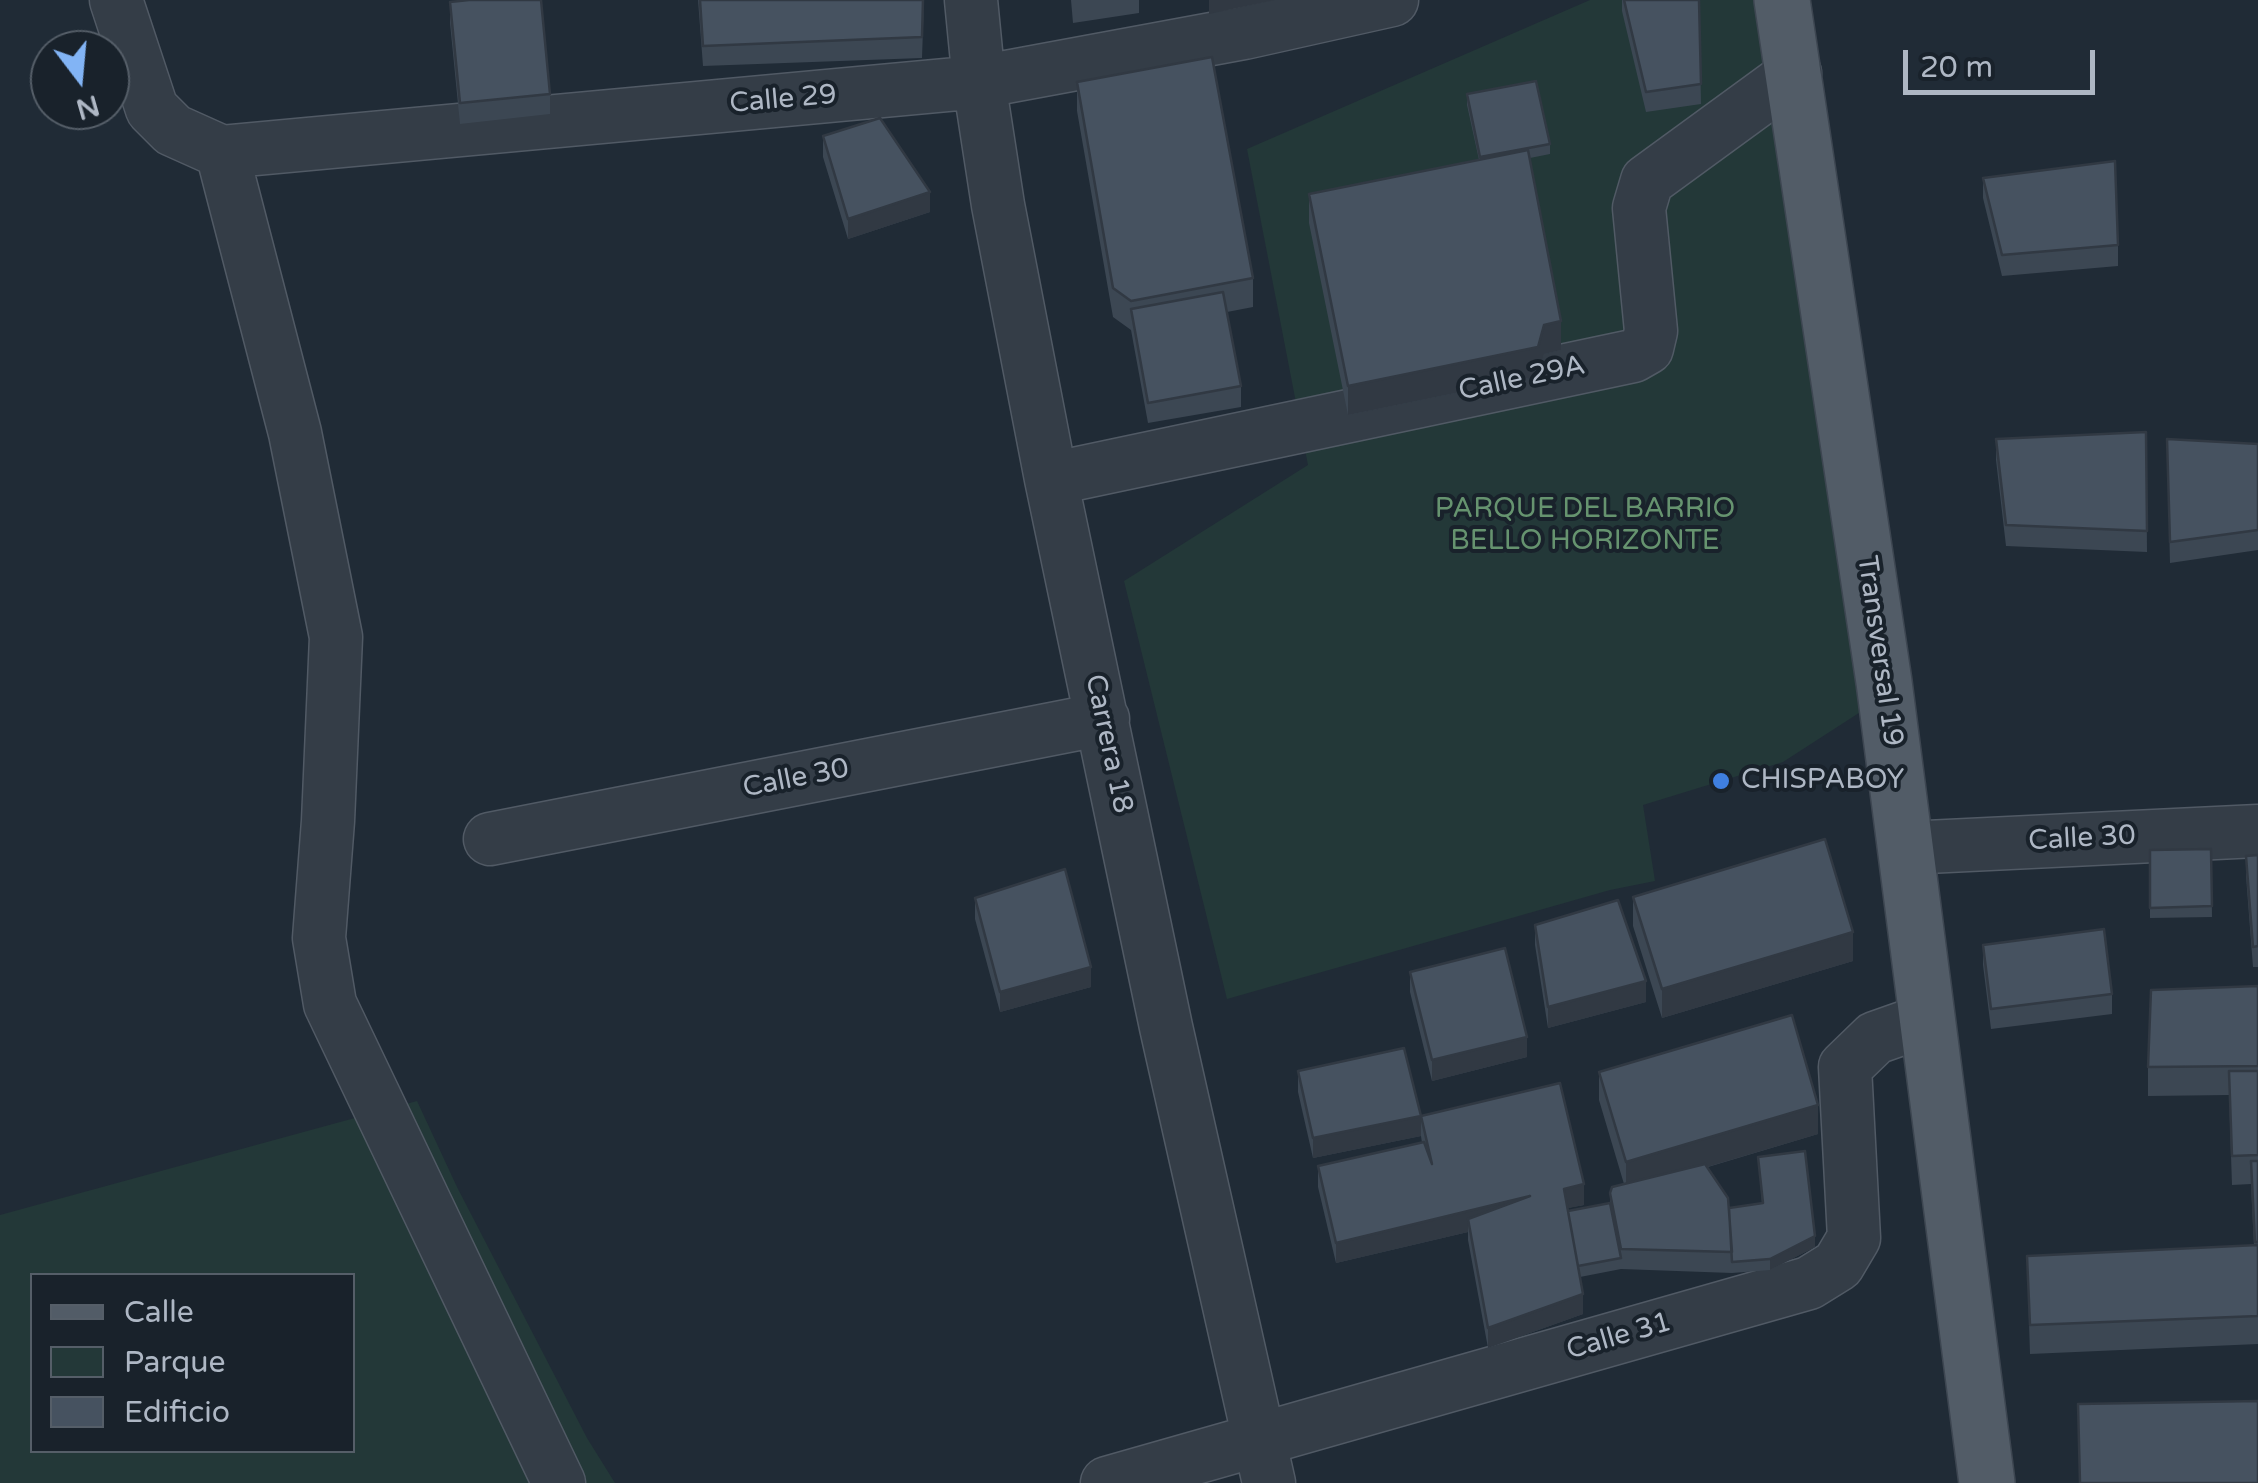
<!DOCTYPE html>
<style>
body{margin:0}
#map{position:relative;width:2258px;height:1483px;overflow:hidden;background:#202b36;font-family:"Varela Round",sans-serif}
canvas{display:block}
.legend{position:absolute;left:30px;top:1273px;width:325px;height:180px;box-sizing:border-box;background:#19222b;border:2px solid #555e68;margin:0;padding:12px 18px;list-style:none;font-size:30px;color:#aeb7c4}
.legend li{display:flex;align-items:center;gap:20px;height:50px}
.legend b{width:50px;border:2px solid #555e68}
.north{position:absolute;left:30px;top:30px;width:100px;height:100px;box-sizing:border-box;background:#19222b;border:2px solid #555e68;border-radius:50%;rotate:164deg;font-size:28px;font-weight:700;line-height:40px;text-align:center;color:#aeb7c4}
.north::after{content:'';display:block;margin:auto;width:35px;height:45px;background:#82b4f5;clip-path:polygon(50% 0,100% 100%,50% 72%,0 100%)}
.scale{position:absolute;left:1903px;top:50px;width:192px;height:45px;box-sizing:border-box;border:5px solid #aeb7c4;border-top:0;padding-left:12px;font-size:30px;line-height:35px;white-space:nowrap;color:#aeb7c4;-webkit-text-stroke:8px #19222b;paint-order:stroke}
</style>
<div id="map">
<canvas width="2258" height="1483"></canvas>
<ul class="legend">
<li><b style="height:12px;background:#525c67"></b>Calle</li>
<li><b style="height:28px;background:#233838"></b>Parque</li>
<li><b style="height:28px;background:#465260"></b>Edificio</li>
</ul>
<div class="north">N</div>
<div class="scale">20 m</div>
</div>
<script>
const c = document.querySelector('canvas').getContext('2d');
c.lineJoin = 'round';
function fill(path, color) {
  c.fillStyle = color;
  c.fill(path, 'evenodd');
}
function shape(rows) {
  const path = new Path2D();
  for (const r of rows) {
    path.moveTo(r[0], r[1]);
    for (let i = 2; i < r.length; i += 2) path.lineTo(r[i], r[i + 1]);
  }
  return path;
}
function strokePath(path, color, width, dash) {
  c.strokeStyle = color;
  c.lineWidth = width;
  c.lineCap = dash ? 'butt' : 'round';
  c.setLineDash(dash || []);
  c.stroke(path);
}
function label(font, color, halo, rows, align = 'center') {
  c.font = font + ' "Varela Round",sans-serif';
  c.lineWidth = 8;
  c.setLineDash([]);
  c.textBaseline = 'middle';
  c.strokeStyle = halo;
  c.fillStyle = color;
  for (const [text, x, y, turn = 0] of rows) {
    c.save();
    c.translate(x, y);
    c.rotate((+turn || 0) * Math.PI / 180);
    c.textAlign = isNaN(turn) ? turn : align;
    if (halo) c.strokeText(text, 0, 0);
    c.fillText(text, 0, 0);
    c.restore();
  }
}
const green = shape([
 [1590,0,1795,0,1896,689,1783,762,1643,805,1655,881,1610,890,1227,999,1124,581,1308,465,1247,149],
 [417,1101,457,1187,587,1438,615,1483,0,1483,0,1215],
 [32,1276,352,1276,352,1450,32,1450]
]);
const street = shape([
 [116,0,152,109,173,130,222,152,979,82,1244,33,1392,0],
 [971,0,979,82,998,205,1051,479,1166,1027,1269,1483],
 [222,152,295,433,336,637,328,821,319,938,330,1004,559,1483],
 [1051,479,1633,356,1647,348,1651,331,1639,208,1647,181,1795,73],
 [490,839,1103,719],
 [1906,848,2258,831],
 [1107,1483,1809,1283,1838,1265,1854,1238,1845,1067,1875,1038,1926,1020]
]);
const primary = shape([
 [1782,0,1884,682,1987,1483]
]);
const wall = shape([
 [698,0,924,0,922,58,703,66],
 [1071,0,1139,0,1139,13,1073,23],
 [1622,0,1699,0,1701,104,1646,112,1622,11],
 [450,2,550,94,550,114,460,124,450,23],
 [1077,82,1253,278,1253,307,1227,312,1241,386,1241,407,1148,423,1131,330,1113,317,1077,111],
 [1467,94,1550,144,1550,154,1530,158,1561,350,1544,354,1538,376,1348,415,1309,223,1309,194,1479,160,1467,105],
 [823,136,930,212,848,239,823,157],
 [1983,178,2118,245,2118,266,2002,276,1983,198],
 [2146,432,2147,552,2006,546,1996,460,1996,439],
 [2167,439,2258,444,2258,550,2170,563],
 [2211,849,2212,917,2150,918,2150,850],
 [2258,855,2258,967,2253,967,2246,876,2246,856],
 [1633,897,1853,961,1662,1018,1633,926],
 [975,898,1091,987,1000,1012,975,919],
 [1535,925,1646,1002,1548,1028,1535,945],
 [1983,945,2112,994,2112,1014,1991,1029,1983,965],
 [1410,972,1527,1057,1432,1081,1410,992],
 [2258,986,2258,1344,2030,1354,2027,1256,2254,1246,2251,1184,2232,1185,2229,1095,2148,1096,2148,1067],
 [1298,1071,1421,1116,1584,1205,1567,1208,1568,1211,1610,1203,1610,1193,1624,1184,1599,1100,1599,1072,1818,1134,1708,1167,1729,1208,1762,1203,1758,1157,1815,1247,1770,1270,1732,1273,1621,1269,1580,1277,1583,1314,1488,1348,1468,1240,1468,1232,1336,1263,1318,1187,1318,1166,1422,1143,1421,1136,1313,1158,1298,1092]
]);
const shadedWall = shape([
 [1209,0,1275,0,1209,14],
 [930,192,930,212,848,239,848,219],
 [1561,321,1561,350,1544,354,1538,376,1348,415,1348,386,1544,325],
 [1853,932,1853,961,1662,1018,1662,989],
 [1091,967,1091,987,1000,1012,1000,992],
 [1646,981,1646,1002,1548,1028,1548,1007],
 [1527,1037,1527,1057,1432,1081,1432,1060],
 [1818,1105,1818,1134,1626,1191,1626,1162],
 [1421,1116,1421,1136,1313,1158,1313,1138],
 [1584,1184,1584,1205,1564,1209,1564,1189],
 [1530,1196,1468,1219,1468,1232,1336,1263,1336,1243],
 [1815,1236,1815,1247,1770,1270,1770,1259],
 [1583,1294,1583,1314,1488,1348,1488,1328]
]);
const building = shape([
 [469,0,541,0,550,94,460,103,450,2,469,0],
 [700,0,923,0,922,37,703,46,700,0],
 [1624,0,1699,0,1701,84,1646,92,1624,0],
 [1212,57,1253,278,1131,301,1113,288,1077,82,1212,57],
 [1536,81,1550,144,1480,157,1467,94,1536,81],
 [880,118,930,192,848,219,823,136,880,118],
 [1528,150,1561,321,1544,325,1538,347,1348,386,1309,194,1528,150],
 [2115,161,2118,245,2002,255,1983,178,2115,161],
 [1223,292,1241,386,1148,403,1131,309,1223,292],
 [2146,432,2147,531,2006,525,1996,439,2146,432],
 [2167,439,2258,444,2258,530,2170,542,2167,439],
 [1825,839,1853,932,1662,989,1633,897,1825,839],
 [2211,849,2212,906,2150,908,2150,850,2211,849],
 [2258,855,2258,946,2253,947,2246,856,2258,855],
 [1065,869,1091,967,1000,992,975,898,1065,869],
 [1618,900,1646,981,1548,1007,1535,925,1618,900],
 [2104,929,2112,994,1991,1009,1983,945,2104,929],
 [1505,948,1527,1037,1432,1060,1410,972,1505,948],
 [2258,986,2258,1066,2148,1067,2151,990,2258,986],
 [1792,1015,1818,1105,1626,1162,1599,1072,1792,1015],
 [1404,1048,1421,1116,1560,1083,1584,1184,1564,1189,1583,1294,1488,1328,1468,1219,1530,1196,1336,1243,1318,1166,1424,1142,1432,1164,1421,1116,1313,1138,1298,1071,1404,1048],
 [2229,1071,2258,1071,2258,1155,2232,1156,2229,1071],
 [1805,1151,1815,1236,1770,1259,1732,1262,1729,1208,1763,1203,1758,1157,1805,1151],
 [2251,1161,2258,1161,2258,1242,2255,1242,2251,1161],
 [1705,1164,1728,1198,1732,1252,1621,1249,1610,1193,1612,1187,1705,1164],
 [1610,1203,1621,1258,1578,1266,1568,1211,1610,1203],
 [2258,1245,2258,1316,2030,1325,2027,1256,2258,1245],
 [2258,1401,2258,1483,2080,1483,2078,1404,2258,1401]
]);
const markers = [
 [1721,781,10,"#3f7fe0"]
];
const streetNames = [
 ["Calle 29",783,100,-5],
 ["Calle 29A",1522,379,-12],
 ["Transversal 19",1879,651,82],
 ["Carrera 18",1108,744,78],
 ["Calle 30",796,779,-11],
 ["Calle 30",2082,839,-3],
 ["Calle 31",1619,1337,-16]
];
const parkNames = [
 ["PARQUE DEL BARRIO",1585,510],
 ["BELLO HORIZONTE",1585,542]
];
const poiNames = [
 ["CHISPABOY",1741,781]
];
fill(green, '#233838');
strokePath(street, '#515a65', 55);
strokePath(primary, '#3d4651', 58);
strokePath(street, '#343d47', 52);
strokePath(primary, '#525c67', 55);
fill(wall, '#3c4753');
fill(shadedWall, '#313943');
fill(building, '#465260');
strokePath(building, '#313943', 2.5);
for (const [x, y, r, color] of markers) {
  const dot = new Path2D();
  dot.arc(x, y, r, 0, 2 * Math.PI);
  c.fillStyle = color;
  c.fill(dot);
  strokePath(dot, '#19222b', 4);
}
label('28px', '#aeb7c4', '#19222b', streetNames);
label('28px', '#66936f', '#19222b', parkNames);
label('28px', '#aeb7c4', '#19222b', poiNames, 'left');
</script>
